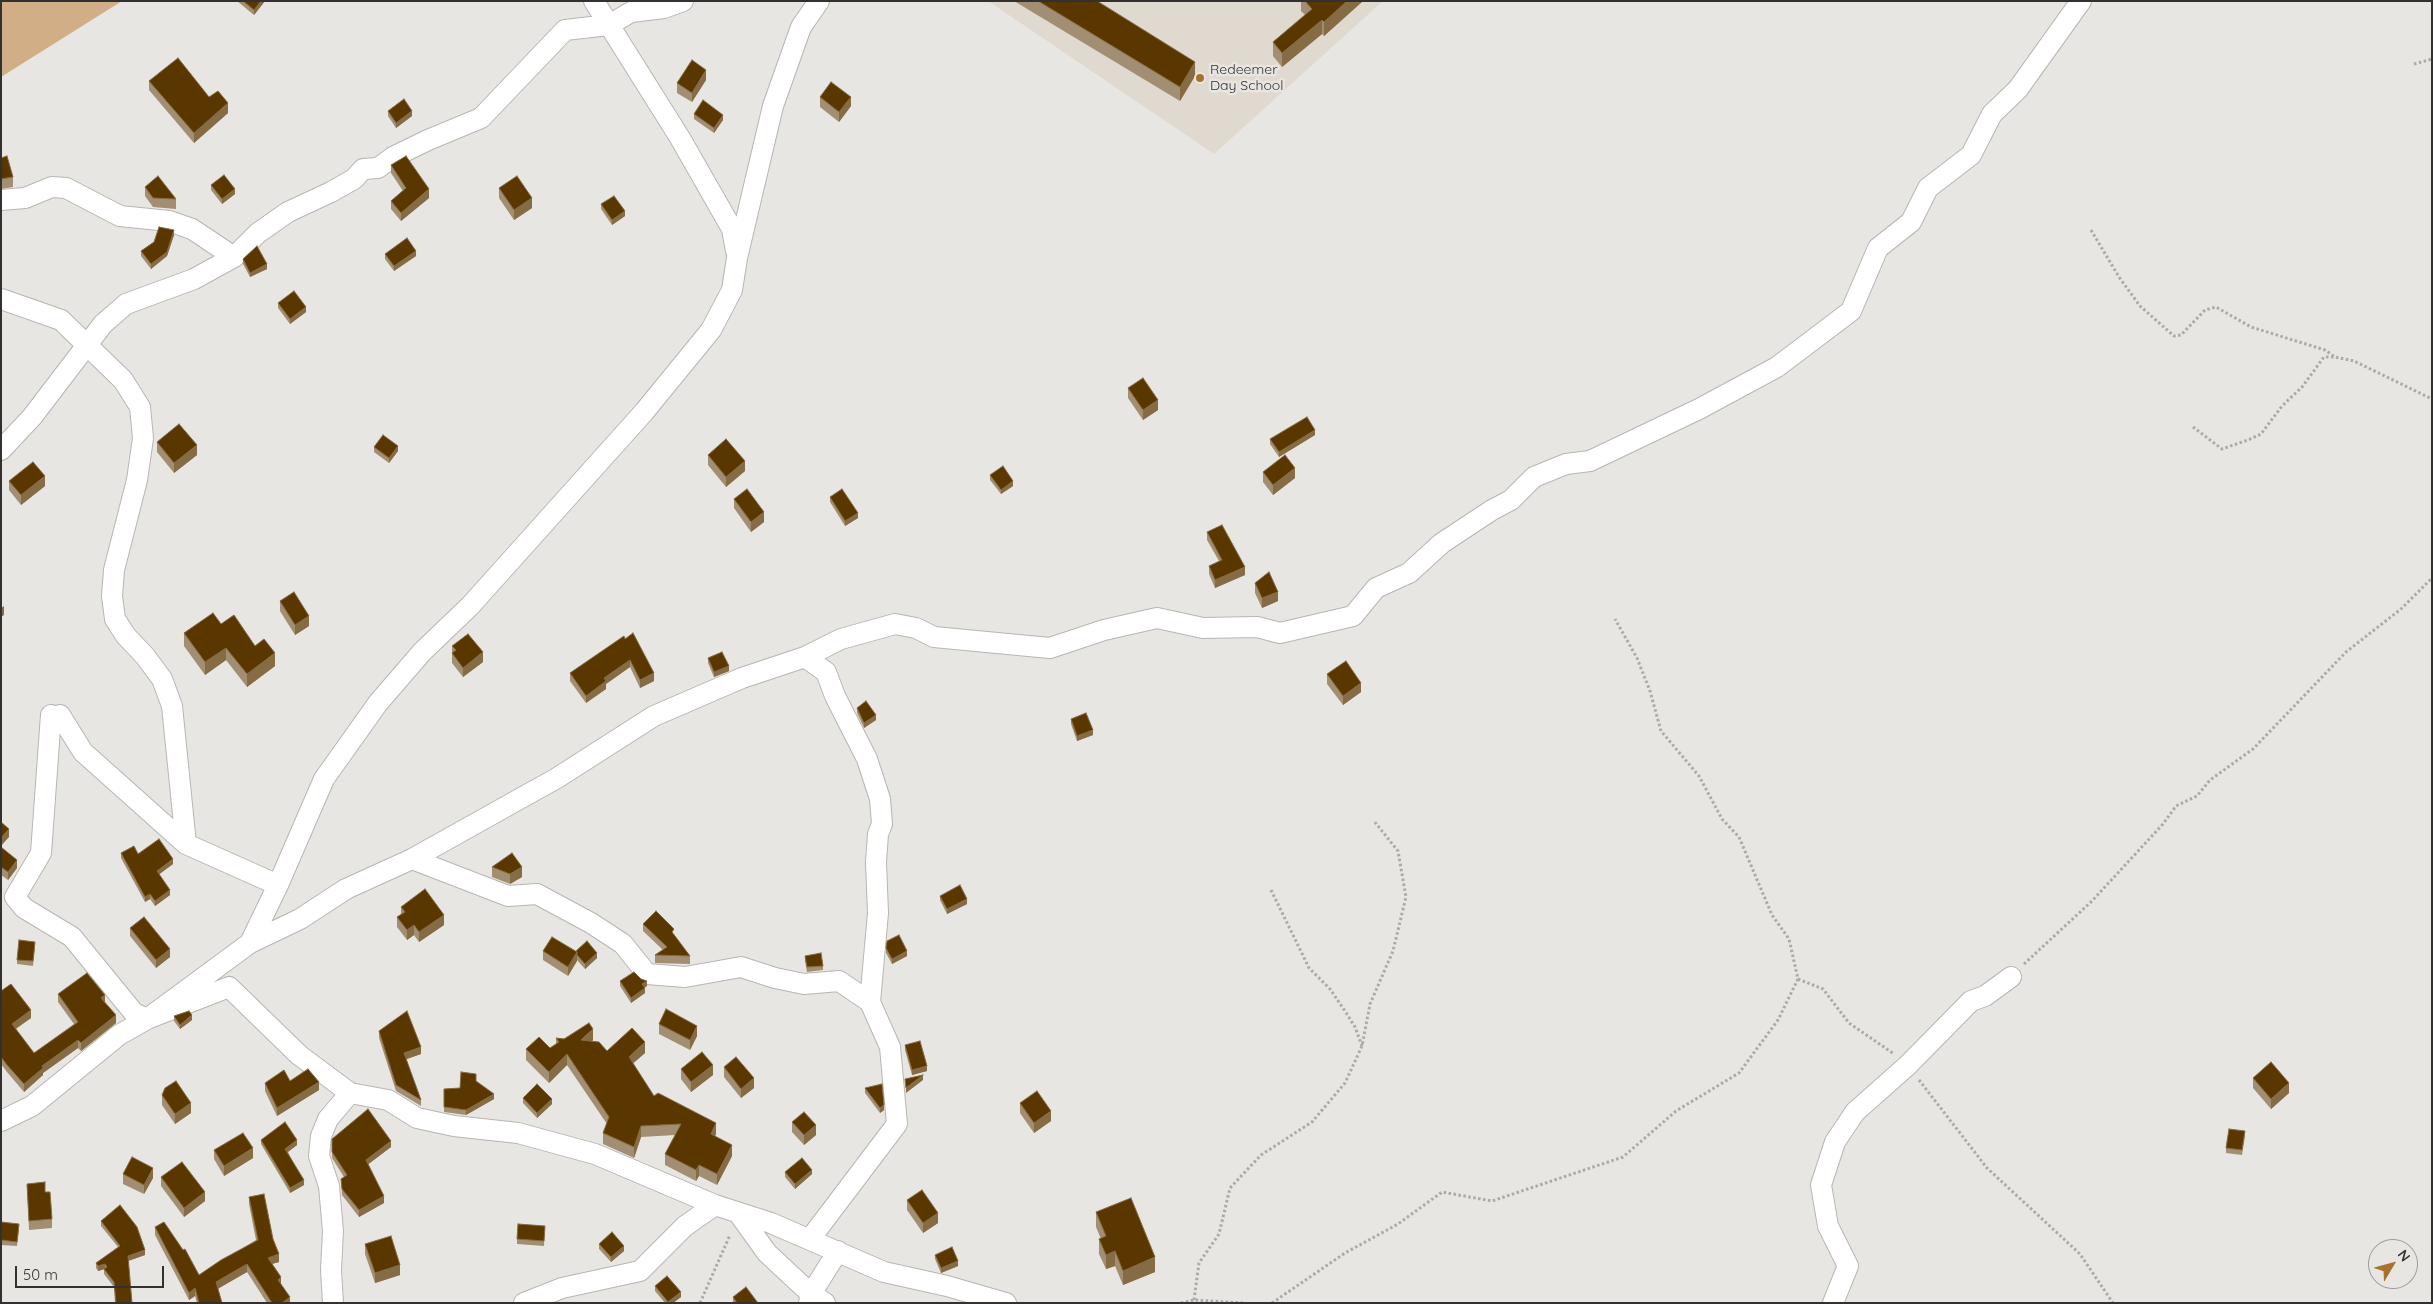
<!DOCTYPE html>
<style>
body{margin:0}
#map{position:relative;width:2433px;height:1304px;overflow:hidden;background:#e8e6e3;font-family:Quicksand,sans-serif}
canvas{display:block}
.frame{position:absolute;inset:0;border:2px solid #323130;pointer-events:none}
.north{position:absolute;left:2368px;top:1239px;width:50px;height:50px;box-sizing:border-box;background:#e8e6e3;border:1px solid #9f9e9b;border-radius:50%;rotate:53deg;font-size:14px;font-weight:700;line-height:20px;text-align:center;color:#323130}
.north::after{content:'';display:block;margin:auto;width:18px;height:22px;background:#a8722c;clip-path:polygon(50% 0,100% 100%,50% 72%,0 100%)}
.scale{position:absolute;left:15px;top:1266px;width:149px;height:22px;box-sizing:border-box;border:2px solid #323130;border-top:0;padding-left:6px;font-size:15px;line-height:18px;white-space:nowrap;color:#323130;-webkit-text-stroke:4px #e8e6e3;paint-order:stroke}
</style>
<div id="map">
<canvas width="2433" height="1304"></canvas>
<div class="frame"></div>
<div class="north">N</div>
<div class="scale">50 m</div>
</div>
<script>
const c = document.querySelector('canvas').getContext('2d');
c.lineJoin = 'round';
function fill(path, color) {
  c.fillStyle = color;
  c.fill(path, 'evenodd');
}
function shape(rows) {
  const path = new Path2D();
  for (const r of rows) {
    path.moveTo(r[0], r[1]);
    for (let i = 2; i < r.length; i += 2) path.lineTo(r[i], r[i + 1]);
  }
  return path;
}
function strokePath(path, color, width, dash) {
  c.strokeStyle = color;
  c.lineWidth = width;
  c.lineCap = dash ? 'butt' : 'round';
  c.setLineDash(dash || []);
  c.stroke(path);
}
function label(font, color, halo, rows, align = 'center') {
  c.font = font + ' Quicksand,sans-serif';
  c.lineWidth = 5;
  c.setLineDash([]);
  c.textBaseline = 'middle';
  c.strokeStyle = halo;
  c.fillStyle = color;
  for (const [text, x, y, turn = 0] of rows) {
    c.save();
    c.translate(x, y);
    c.rotate((+turn || 0) * Math.PI / 180);
    c.textAlign = isNaN(turn) ? turn : align;
    if (halo) c.strokeText(text, 0, 0);
    c.fillText(text, 0, 0);
    c.restore();
  }
}
const built = shape([
 [988,1,1383,1,1214,154]
]);
const green = shape([
 [1,1,122,1,1,77]
]);
const path = shape([
 [2414,64,2432,59],
 [2091,230,2119,277,2140,306,2174,336,2181,335,2205,310,2216,307,2251,327,2325,350,2335,357,2354,361,2432,399],
 [2193,427,2222,449,2248,440,2261,434,2282,406,2302,387,2324,357,2335,357],
 [1271,890,1309,968,1330,989,1345,1011,1355,1027,1362,1046],
 [2024,964,2092,901,2163,824,2176,806,2197,796,2210,780,2253,749,2346,652,2401,609,2432,578],
 [1798,979,1823,989,1849,1023,1894,1054],
 [1919,1080,1987,1168,2080,1254,2113,1303],
 [1194,1300,1199,1263,1219,1234,1230,1188,1261,1155,1312,1122,1345,1083,1362,1046,1370,1004,1393,951,1406,897,1398,851,1374,821],
 [700,1303,730,1235],
 [1181,1303,1194,1300,1243,1303],
 [1272,1303,1345,1253,1398,1224,1442,1192,1492,1201,1623,1157,1676,1111,1739,1073,1778,1020,1798,979,1789,939,1772,915,1739,837,1722,819,1699,776,1661,731,1650,691,1637,658,1615,619]
]);
const minor = shape([
 [594,1,680,138,732,229,736,251],
 [1,200,25,198,52,187,66,188,120,216,169,221,192,229,234,257],
 [1,299,61,320,123,380,140,407,143,438,137,480,114,570,112,596,115,619,126,636,145,656,162,679,172,706,186,844],
 [1,450,32,417,103,324,126,304,194,279,234,257,258,233,288,212,331,192,354,179,363,169,378,168,393,157,428,140,481,118,565,30,609,25,631,12,664,8,683,1],
 [805,657,826,672,835,696,867,759,880,799,882,824,878,834,876,862,878,913,870,1002,890,1047,897,1124,810,1239],
 [51,715,41,853,15,897,24,908,72,937,134,1013,147,1019,229,987,299,1055,350,1093,388,1100,417,1118,454,1126,518,1133,595,1154,715,1205,771,1223,884,1272,947,1286,1006,1303],
 [60,715,83,752,186,844,278,885],
 [412,859,508,896,537,894,591,923,623,944,647,974,685,977,741,967,775,978,804,984,839,981,870,1002],
 [250,943,300,919,346,889,412,859,557,778,654,716,742,678,805,657,841,639,895,624,916,628,934,637,1050,648,1104,630,1157,618,1203,628,1257,627,1280,633,1353,616,1376,588,1409,573,1442,543,1492,510,1511,500,1534,477,1566,464,1590,461,1699,409,1777,367,1851,311,1878,248,1911,222,1928,188,1971,155,1992,114,2018,89,2081,1],
 [1,1121,32,1106,119,1035,147,1019,250,943,278,885,324,779,378,703,422,652,470,606,644,412,711,330,732,290,737,258,773,106,801,27,819,1],
 [739,1214,767,1253,811,1294,825,1303],
 [333,1303,331,1270,333,1231,329,1186,319,1156,321,1136,328,1119,350,1093],
 [524,1303,562,1288,640,1271,685,1226,715,1205],
 [809,1303,811,1294,838,1251],
 [1833,1303,1848,1266,1828,1226,1821,1185,1835,1142,1855,1112,1908,1065,1971,1001,1985,996,2011,977]
]);
const wall = shape([
 [237,1,265,1,254,15],
 [1014,1,1097,1,1195,76,1180,101],
 [1301,1,1363,1,1324,36,1322,34,1282,67,1273,56,1273,42,1305,15,1301,11],
 [706,80,692,102,677,93,677,83],
 [149,81,209,97,228,113,194,143,149,90],
 [820,97,851,106,839,122,820,107],
 [388,111,412,116,396,128,388,116],
 [694,114,723,120,714,133,694,119],
 [1,158,13,177,13,187,1,189],
 [391,165,429,198,401,221,391,209,391,201,403,191,391,173],
 [211,185,235,194,222,204,211,190],
 [145,187,176,199,176,209,153,207,145,196],
 [499,188,532,208,514,220,499,198],
 [601,204,625,216,612,225,601,209],
 [174,235,167,256,151,269,141,256,141,251],
 [385,254,416,256,394,271,385,259],
 [243,259,267,269,250,277,243,264],
 [278,303,306,312,290,324,278,308],
 [1128,388,1158,410,1143,420,1128,398],
 [1315,435,1279,457,1270,444,1270,439],
 [157,442,197,455,174,473,157,452],
 [374,447,398,451,389,463,374,452],
 [708,455,745,471,726,487,708,465],
 [1263,472,1295,478,1273,495,1263,482],
 [990,475,1013,486,1001,494,990,480],
 [9,481,45,486,21,505,9,490],
 [830,497,858,518,845,526,830,502],
 [734,499,764,522,751,532,734,508],
 [1207,532,1245,575,1215,588,1209,574,1209,566,1219,561,1207,540],
 [1255,583,1278,601,1262,608,1255,593],
 [280,601,309,626,295,635,280,611],
 [221,624,255,646,275,666,247,687,226,660,205,675,184,646,184,633],
 [624,636,654,681,640,688,630,667,606,684,606,689,586,703,570,681,570,673],
 [452,646,483,662,463,677,452,663],
 [708,658,729,671,714,677,708,663],
 [1327,674,1361,692,1343,705,1327,684],
 [857,708,876,720,864,728,857,713],
 [1071,719,1093,735,1077,741,1071,724],
 [1,847,17,868,8,880,1,875],
 [121,853,138,854,173,864,159,874,170,895,155,906,150,899,145,902,121,858],
 [492,867,522,877,510,884,492,877],
 [940,896,967,904,947,914,940,900],
 [401,907,444,925,419,942,414,935,407,940,397,927,397,917,401,914],
 [643,924,674,935,690,956,690,964,655,963,655,955,663,950,643,931],
 [130,928,170,957,156,968,130,936],
 [35,947,33,966,17,964,17,960],
 [886,948,907,956,892,964,886,953],
 [543,951,576,951,597,958,585,969,577,960,577,961,568,976,543,960],
 [805,956,823,966,823,970,807,972,805,961],
 [620,981,647,986,644,988,645,993,631,1003,620,986],
 [1,991,31,1018,16,1029,34,1053,74,1024,58,1002,58,994,105,1003,116,1023,81,1051,78,1048,43,1073,43,1075,24,1092,7,1072,1,1064],
 [174,1016,192,1020,180,1029,174,1021],
 [659,1024,697,1036,690,1050,659,1034],
 [379,1031,421,1054,406,1059,421,1100,421,1106,396,1091,379,1038],
 [556,1038,593,1040,592,1041,607,1051,645,1053,633,1063,654,1096,716,1134,715,1136,732,1156,717,1185,699,1176,696,1181,665,1165,665,1154,675,1135,641,1137,634,1158,603,1144,603,1133,607,1124,567,1065,549,1083,526,1060,526,1049,550,1048,556,1044],
 [905,1045,927,1071,912,1075,905,1050],
 [724,1067,754,1088,741,1098,724,1077],
 [681,1069,713,1075,691,1092,681,1079],
 [2253,1078,2289,1093,2271,1109,2253,1088],
 [290,1081,319,1090,277,1116,265,1091,265,1083],
 [476,1081,494,1099,466,1115,444,1112,444,1089,460,1088],
 [865,1088,884,1110,880,1113,865,1093],
 [162,1095,191,1113,175,1124,162,1105],
 [523,1098,552,1104,537,1118,523,1103],
 [1020,1103,1051,1121,1034,1133,1020,1113],
 [792,1122,816,1135,804,1145,792,1132],
 [2245,1136,2242,1155,2226,1153,2226,1148],
 [332,1139,391,1147,368,1164,384,1203,359,1217,342,1195,341,1179,344,1177,332,1158],
 [261,1140,297,1145,288,1152,304,1185,290,1193,261,1144],
 [214,1150,253,1158,224,1176,214,1159],
 [785,1172,812,1174,795,1189,785,1177],
 [123,1174,153,1178,144,1194,123,1184],
 [161,1177,205,1201,184,1217,161,1186],
 [27,1184,45,1192,52,1219,52,1228,29,1230],
 [249,1197,273,1239,279,1262,272,1264,290,1303,267,1303,247,1272,218,1288,222,1303,197,1303,195,1296,189,1300,155,1235,155,1227,199,1275,256,1240,249,1204],
 [907,1200,938,1223,923,1233,907,1210],
 [1096,1212,1155,1272,1123,1285,1115,1266,1106,1269,1099,1254,1099,1239,1101,1239,1096,1227],
 [101,1221,145,1255,128,1261,132,1303,115,1303,114,1287,104,1274,104,1269,98,1271,96,1268,96,1263,118,1247,101,1226],
 [1,1222,19,1229,17,1246,1,1245],
 [545,1226,544,1246,517,1244,517,1239],
 [365,1244,400,1275,375,1283,365,1254],
 [599,1244,624,1251,611,1262,599,1249],
 [935,1255,958,1266,941,1273,935,1259],
 [655,1286,681,1297,673,1303,665,1303,655,1291],
 [733,1297,758,1303,733,1303]
]);
const shadedWall = shape([
 [261,1,265,1,254,15,254,10],
 [1347,1,1363,1,1324,36,1324,22],
 [1322,20,1322,34,1282,67,1282,53],
 [1195,62,1195,76,1180,101,1180,87],
 [706,70,706,80,692,102,692,93],
 [851,97,851,106,839,122,839,112],
 [228,103,228,113,194,143,194,133],
 [412,111,412,116,396,128,396,123],
 [723,115,723,120,714,133,714,128],
 [235,189,235,194,222,204,222,199],
 [429,189,429,198,401,221,401,213],
 [532,198,532,208,514,220,514,210],
 [625,211,625,216,612,225,612,220],
 [174,230,174,235,167,256,151,269,151,264],
 [416,251,416,256,394,271,394,266],
 [267,264,267,269,250,277,250,273],
 [306,307,306,312,290,324,290,319],
 [1158,400,1158,410,1143,420,1143,410],
 [1315,430,1315,435,1279,457,1279,452],
 [197,445,197,455,174,473,174,463],
 [398,446,398,451,389,463,389,458],
 [745,461,745,471,726,487,726,477],
 [1295,468,1295,478,1273,495,1273,485],
 [45,476,45,486,21,505,21,495],
 [1013,481,1013,486,1001,494,1001,490],
 [764,512,764,522,751,532,751,522],
 [858,513,858,518,845,526,845,521],
 [1245,567,1245,575,1215,588,1215,580],
 [1278,592,1278,601,1262,608,1262,598],
 [4,606,4,615,1,617,1,608],
 [309,616,309,626,295,635,295,625],
 [226,648,226,660,205,675,205,662],
 [483,652,483,662,463,677,463,668],
 [275,653,275,666,247,687,247,674],
 [630,660,630,667,606,684,606,689,586,703,586,696,604,678],
 [729,666,729,671,714,677,714,672],
 [654,673,654,681,640,688,640,680],
 [1361,683,1361,692,1343,705,1343,696],
 [876,715,876,720,864,728,864,723],
 [1093,730,1093,735,1077,741,1077,736],
 [9,829,9,837,1,846,1,838],
 [173,859,173,864,157,876,157,871],
 [17,860,17,868,8,880,8,872],
 [522,867,522,877,510,884,510,874],
 [170,890,170,895,155,906,155,901],
 [150,894,150,899,145,902,145,897],
 [967,899,967,904,947,914,947,909],
 [444,915,444,925,419,942,419,932],
 [414,925,414,935,407,940,407,930],
 [170,949,170,957,156,968,156,960],
 [907,951,907,956,892,964,892,959],
 [577,952,577,961,568,976,568,967],
 [597,953,597,958,585,969,585,964],
 [647,981,647,986,642,989,642,984],
 [645,988,645,993,631,1003,631,998],
 [105,995,105,1003,101,998],
 [31,1010,31,1018,12,1031,12,1024],
 [116,1015,116,1023,81,1051,81,1043],
 [192,1015,192,1020,180,1029,180,1025],
 [697,1026,697,1036,690,1050,690,1040],
 [593,1029,593,1040,581,1051,581,1040],
 [78,1040,78,1048,43,1073,43,1075,24,1092,24,1084,42,1066],
 [645,1042,645,1053,629,1067,629,1057],
 [421,1047,421,1054,404,1060,404,1053],
 [567,1054,567,1065,549,1083,549,1072],
 [713,1065,713,1075,691,1092,691,1082],
 [927,1066,927,1071,912,1075,912,1070],
 [923,1075,923,1080,906,1093,906,1088],
 [754,1078,754,1088,741,1098,741,1089],
 [319,1082,319,1090,277,1116,277,1108],
 [2289,1083,2289,1093,2271,1109,2271,1099],
 [494,1094,494,1099,466,1115,466,1110],
 [552,1099,552,1104,537,1118,537,1113],
 [191,1103,191,1113,175,1124,175,1114],
 [884,1105,884,1110,880,1113,880,1108],
 [1051,1111,1051,1121,1034,1133,1034,1123],
 [716,1123,716,1134,711,1145,711,1134],
 [816,1125,816,1135,804,1145,804,1135],
 [641,1126,641,1137,634,1158,634,1147],
 [297,1140,297,1145,285,1154,285,1149],
 [391,1141,391,1147,366,1166,366,1160],
 [732,1145,732,1156,717,1185,717,1174],
 [253,1148,253,1158,224,1176,224,1166],
 [699,1165,699,1176,696,1181,696,1170],
 [153,1168,153,1178,144,1194,144,1185],
 [812,1170,812,1174,795,1189,795,1184],
 [304,1180,304,1185,290,1193,290,1188],
 [205,1192,205,1201,184,1217,184,1208],
 [384,1196,384,1203,359,1217,359,1210],
 [938,1213,938,1223,923,1233,923,1223],
 [624,1246,624,1251,611,1262,611,1257],
 [145,1250,145,1255,128,1261,128,1256],
 [1115,1251,1115,1266,1106,1269,1106,1255],
 [279,1254,279,1262,268,1265,268,1258],
 [1155,1257,1155,1272,1123,1285,1123,1271],
 [958,1261,958,1266,941,1273,941,1268],
 [105,1264,105,1269,98,1271,98,1266],
 [247,1264,247,1272,216,1290,216,1282],
 [400,1265,400,1275,375,1283,375,1273],
 [281,1277,281,1285,278,1280],
 [195,1288,195,1296,189,1300,189,1293],
 [681,1292,681,1297,673,1303,668,1303],
 [290,1297,290,1303,282,1303]
]);
const building = shape([
 [243,1,261,1,254,10,243,1],
 [1038,1,1097,1,1195,62,1180,87,1038,1],
 [1305,1,1347,1,1324,22,1322,20,1282,53,1273,42,1312,9,1305,1],
 [178,58,209,97,218,91,228,103,194,133,149,81,178,58],
 [692,60,706,70,692,93,677,83,692,60],
 [831,82,851,97,839,112,820,97,831,82],
 [404,99,412,111,396,123,388,111,404,99],
 [703,100,723,115,714,128,694,114,703,100],
 [7,156,13,177,1,179,1,158,7,156],
 [406,156,429,189,401,213,391,201,406,188,391,165,406,156],
 [224,175,235,189,222,199,211,185,224,175],
 [158,176,176,199,153,198,145,187,158,176],
 [517,176,532,198,514,210,499,188,517,176],
 [614,196,625,211,612,220,601,204,614,196],
 [159,227,174,230,167,252,151,264,141,251,154,242,159,227],
 [407,238,416,251,394,266,385,254,407,238],
 [257,246,267,264,250,273,243,259,257,246],
 [294,291,306,307,290,319,278,303,294,291],
 [1143,378,1158,400,1143,410,1128,388,1143,378],
 [1307,417,1315,430,1279,452,1270,439,1307,417],
 [179,424,197,445,174,463,157,442,179,424],
 [383,435,398,446,389,458,374,447,383,435],
 [726,439,745,461,726,477,708,455,726,439],
 [1285,455,1295,468,1273,485,1263,472,1285,455],
 [33,462,45,476,21,495,9,481,33,462],
 [1003,466,1013,481,1001,490,990,475,1003,466],
 [747,489,764,512,751,522,734,499,747,489],
 [842,489,858,513,845,521,830,497,842,489],
 [1222,525,1245,567,1215,580,1209,566,1222,560,1207,532,1222,525],
 [1269,572,1278,592,1262,598,1255,583,1269,572],
 [294,592,309,616,295,625,280,601,294,592],
 [213,613,221,624,234,615,255,646,264,639,275,653,247,674,226,648,205,662,184,633,213,613],
 [633,633,654,673,640,680,630,660,604,678,606,681,586,696,570,673,624,636,625,639,633,633],
 [468,634,483,652,463,668,452,653,456,650,452,646,468,634],
 [722,652,729,666,714,672,708,658,722,652],
 [1346,661,1361,683,1343,696,1327,674,1346,661],
 [866,701,876,715,864,723,857,708,866,701],
 [1086,713,1093,730,1077,736,1071,719,1086,713],
 [1,822,9,829,1,838,1,822],
 [159,839,173,859,157,871,170,890,155,901,150,894,145,897,121,853,134,846,138,854,159,839],
 [1,847,17,860,8,872,1,867,1,847],
 [512,853,522,867,510,874,492,867,512,853],
 [960,885,967,899,947,909,940,896,960,885],
 [425,889,444,915,419,932,414,925,407,930,397,917,405,912,401,907,425,889],
 [656,911,674,929,672,932,690,956,655,955,667,947,643,924,656,911],
 [144,917,170,949,156,960,130,928,144,917],
 [899,935,907,951,892,959,886,948,887,941,899,935],
 [552,937,577,952,568,967,543,951,552,937],
 [19,940,35,942,33,961,17,960,19,940],
 [587,941,597,953,585,964,577,955,577,952,576,951,587,941],
 [821,953,823,966,807,967,805,956,821,953],
 [634,972,641,979,647,981,642,984,645,988,631,998,620,981,634,972],
 [87,973,105,995,101,998,116,1015,81,1043,78,1040,42,1066,43,1068,24,1084,7,1065,1,1057,1,991,11,984,31,1010,12,1024,34,1053,78,1022,58,994,87,973],
 [666,1009,697,1026,690,1040,659,1024,666,1009],
 [189,1011,192,1015,180,1025,174,1016,189,1011],
 [407,1011,421,1047,404,1053,421,1100,396,1085,379,1031,407,1011],
 [589,1023,593,1029,581,1040,599,1042,607,1051,632,1028,645,1042,629,1057,654,1096,658,1093,716,1123,711,1134,732,1145,717,1174,699,1165,696,1170,665,1154,681,1124,641,1126,634,1147,603,1133,609,1117,567,1054,549,1072,526,1049,539,1037,550,1048,559,1042,556,1038,564,1039,589,1023],
 [920,1041,927,1066,912,1070,905,1045,920,1041],
 [702,1052,713,1065,691,1082,681,1069,702,1052],
 [736,1057,754,1078,741,1089,724,1067,736,1057],
 [2271,1062,2289,1083,2271,1099,2253,1078,2271,1062],
 [308,1069,319,1082,277,1108,265,1083,284,1070,290,1081,308,1069],
 [461,1072,476,1074,476,1081,494,1094,466,1110,444,1107,444,1089,460,1088,461,1072],
 [923,1075,906,1088,905,1079,923,1075],
 [176,1081,191,1103,175,1114,162,1095,165,1088,176,1081],
 [537,1084,552,1099,537,1113,523,1098,537,1084],
 [882,1084,884,1105,880,1108,865,1088,882,1084],
 [1037,1091,1051,1111,1034,1123,1020,1103,1037,1091],
 [368,1109,391,1141,366,1160,384,1196,359,1210,342,1189,341,1179,347,1175,332,1152,332,1139,368,1109],
 [804,1112,816,1125,804,1135,792,1122,804,1112],
 [285,1122,297,1140,285,1149,304,1180,290,1188,261,1140,285,1122],
 [2229,1129,2245,1131,2242,1150,2226,1148,2229,1129],
 [243,1133,253,1148,224,1166,214,1150,243,1133],
 [132,1157,153,1168,144,1185,123,1174,132,1157],
 [802,1158,812,1170,795,1184,785,1172,802,1158],
 [182,1162,205,1192,184,1208,161,1177,182,1162],
 [45,1182,45,1192,50,1192,52,1219,29,1221,27,1184,45,1182],
 [922,1190,938,1213,923,1223,907,1200,922,1190],
 [264,1194,273,1239,279,1254,268,1258,281,1277,278,1280,290,1297,282,1303,272,1303,247,1264,216,1282,222,1303,199,1303,195,1288,189,1293,155,1227,164,1222,183,1250,185,1249,199,1275,221,1260,258,1240,249,1197,264,1194],
 [1131,1198,1155,1257,1123,1271,1115,1251,1106,1255,1099,1239,1106,1236,1096,1212,1131,1198],
 [120,1205,137,1227,145,1250,128,1256,132,1303,116,1303,114,1282,104,1269,107,1267,105,1264,98,1266,96,1263,120,1246,101,1221,120,1205],
 [1,1222,19,1224,17,1242,1,1240,1,1222],
 [518,1224,545,1226,544,1241,517,1239,518,1224],
 [612,1232,624,1246,611,1257,599,1244,612,1232],
 [391,1236,400,1265,375,1273,365,1244,391,1236],
 [952,1247,958,1261,941,1268,935,1255,952,1247],
 [667,1276,681,1292,668,1302,655,1286,667,1276],
 [746,1287,758,1303,737,1303,733,1297,746,1287]
]);
const markers = [
 [1200,78,5,"#a8722c"]
];
const poiNames = [
 ["Redeemer",1210,70],
 ["Day School",1210,86]
];
fill(built, '#e0d9d0');
fill(green, '#d1ae86');
strokePath(minor, '#b8b5b3', 22);
strokePath(path, '#abaaa7', 3, [2.5, 2.5]);
strokePath(minor, '#fff', 20);
fill(wall, '#a28e72');
fill(shadedWall, '#856c44');
fill(building, '#5b3700');
strokePath(building, '#856c44', 1);
for (const [x, y, r, color] of markers) {
  const dot = new Path2D();
  dot.arc(x, y, r, 0, 2 * Math.PI);
  c.fillStyle = color;
  c.fill(dot);
  strokePath(dot, '#e8e6e3', 2);
}
label('14px', '#323130', '#e8e6e3', poiNames, 'left');
</script>
